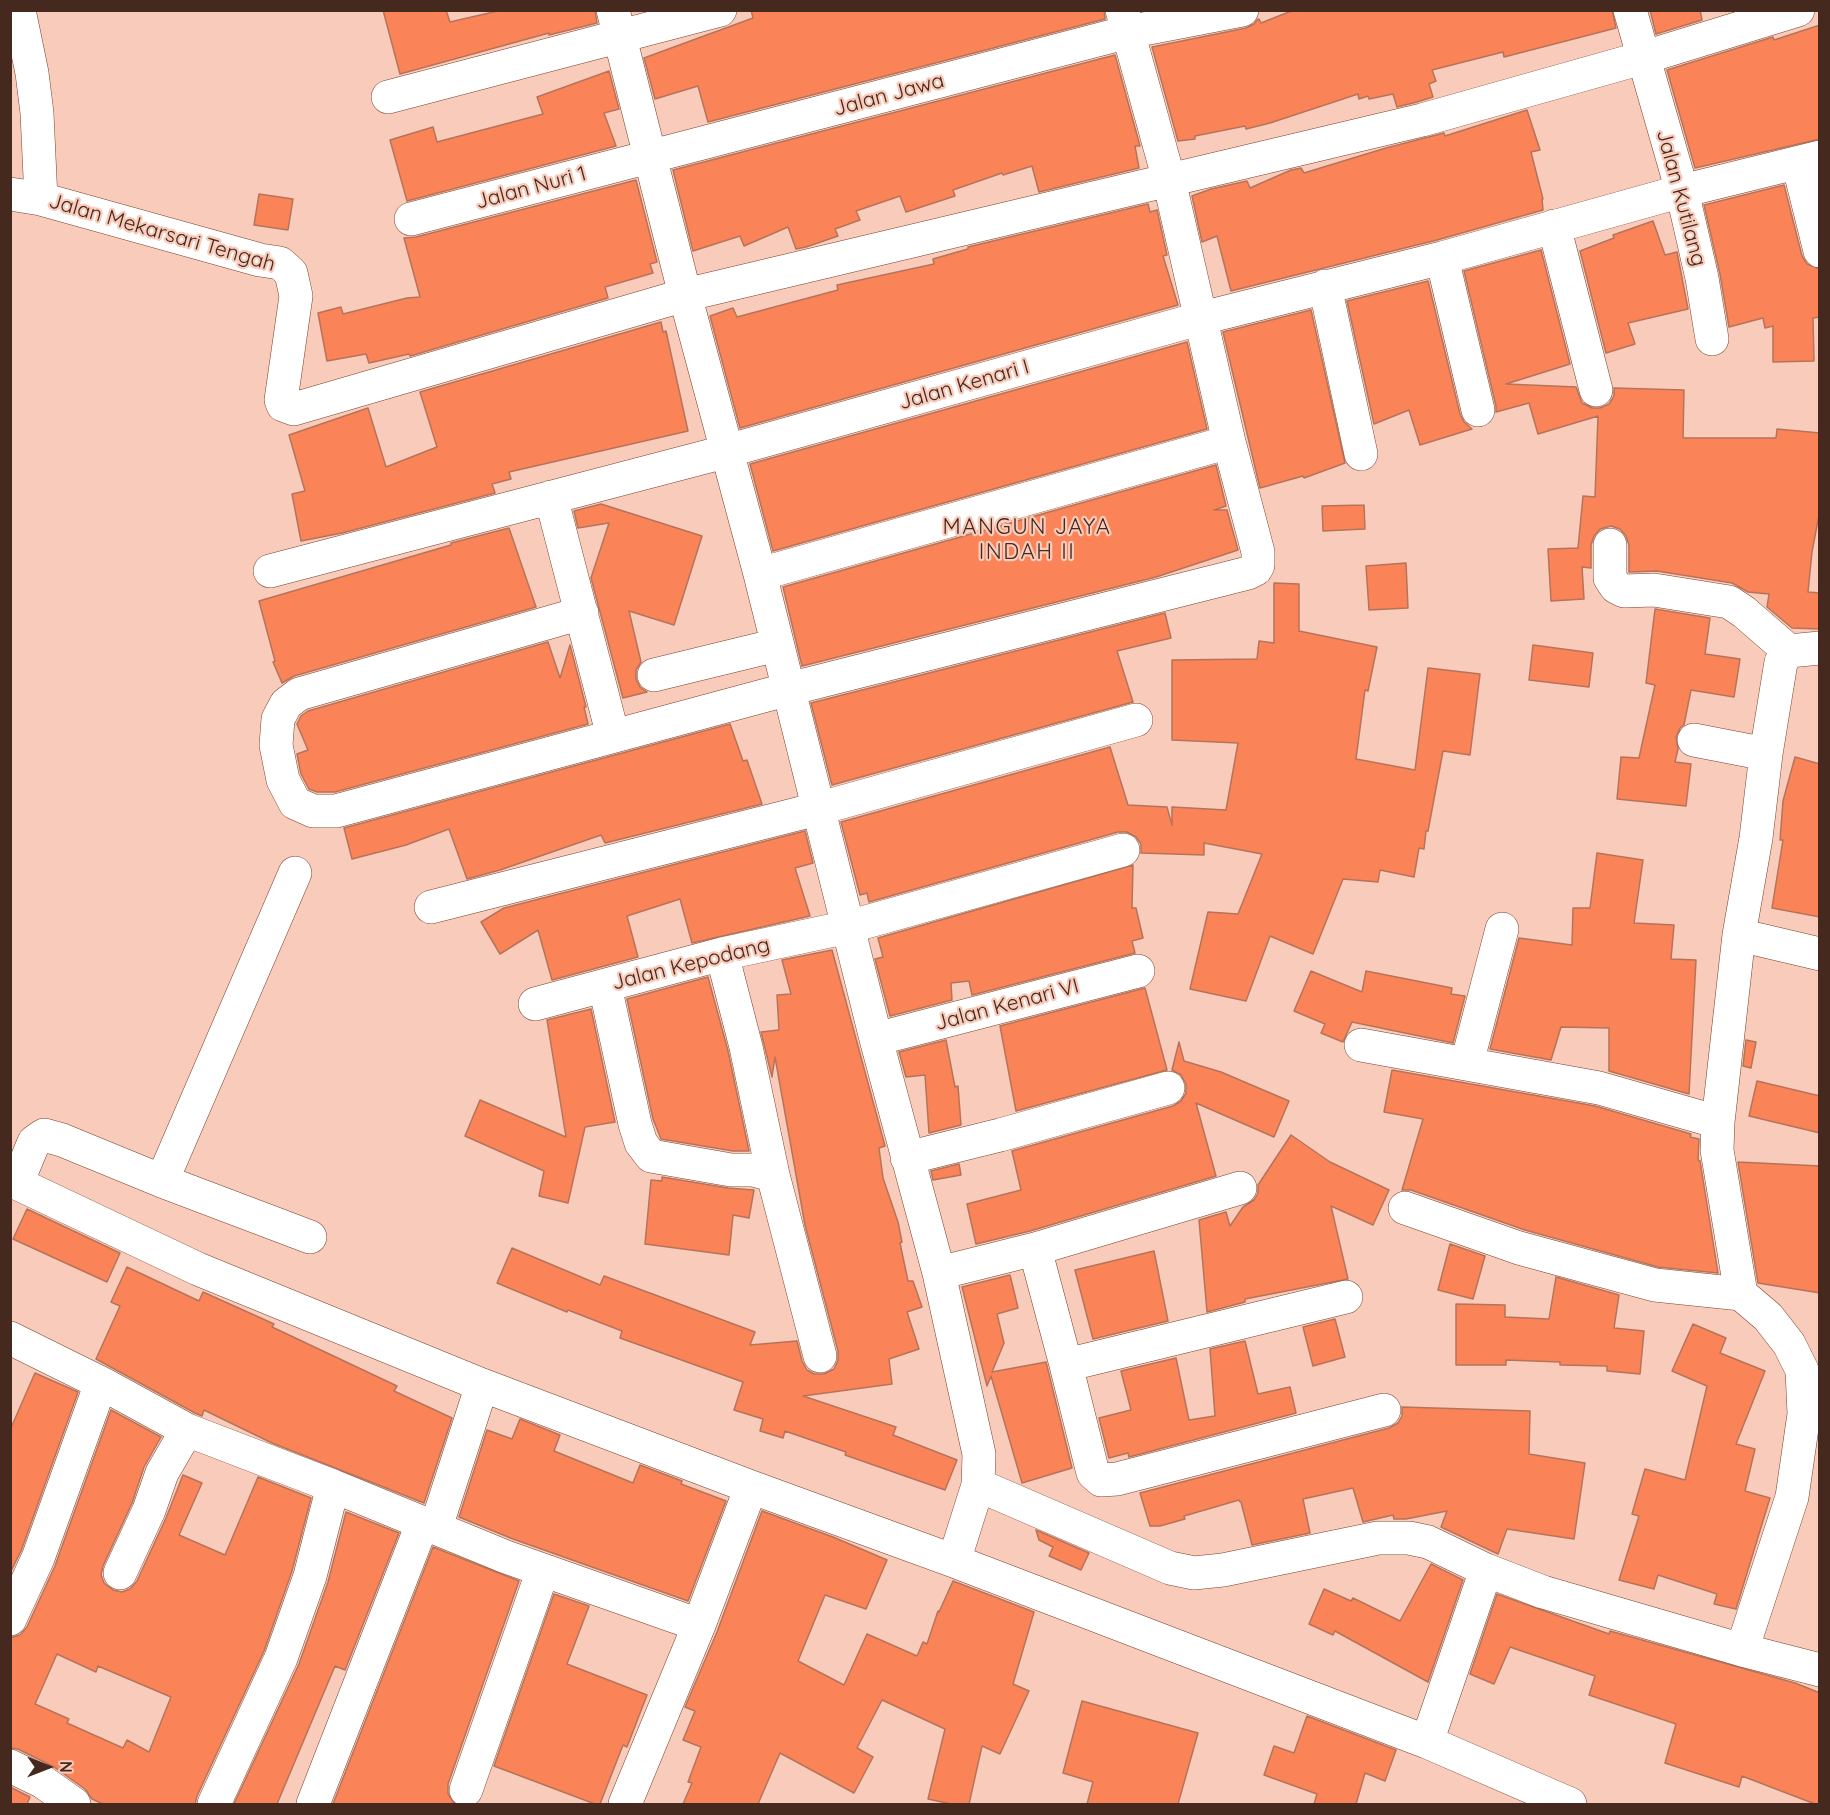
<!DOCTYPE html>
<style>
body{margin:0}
#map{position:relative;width:1830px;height:1815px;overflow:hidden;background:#f8cbbb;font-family:Quicksand,sans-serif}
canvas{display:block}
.frame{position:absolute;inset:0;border:12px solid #45291e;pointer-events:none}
.north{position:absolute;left:18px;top:1737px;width:60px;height:60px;-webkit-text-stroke:4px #f8cbbb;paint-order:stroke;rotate:90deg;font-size:16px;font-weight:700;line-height:24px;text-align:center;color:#45291e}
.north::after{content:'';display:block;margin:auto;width:21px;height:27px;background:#45291e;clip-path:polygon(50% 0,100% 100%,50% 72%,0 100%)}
</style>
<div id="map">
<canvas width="1830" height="1815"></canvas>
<div class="frame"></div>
<div class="north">N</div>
</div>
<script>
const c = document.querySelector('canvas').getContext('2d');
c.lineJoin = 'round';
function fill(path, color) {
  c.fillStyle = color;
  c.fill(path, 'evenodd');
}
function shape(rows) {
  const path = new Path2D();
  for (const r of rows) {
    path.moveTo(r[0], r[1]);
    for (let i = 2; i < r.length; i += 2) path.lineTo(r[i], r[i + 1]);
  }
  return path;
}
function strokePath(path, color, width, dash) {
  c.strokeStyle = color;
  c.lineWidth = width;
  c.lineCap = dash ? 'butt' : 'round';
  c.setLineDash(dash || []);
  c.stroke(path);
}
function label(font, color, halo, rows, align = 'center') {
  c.font = font + ' Quicksand,sans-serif';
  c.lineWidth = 4.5;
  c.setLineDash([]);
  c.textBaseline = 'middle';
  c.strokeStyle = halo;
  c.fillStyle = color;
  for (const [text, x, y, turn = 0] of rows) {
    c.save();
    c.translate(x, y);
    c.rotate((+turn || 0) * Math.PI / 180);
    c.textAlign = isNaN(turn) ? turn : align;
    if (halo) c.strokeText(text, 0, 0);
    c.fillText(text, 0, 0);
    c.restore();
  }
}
const building = shape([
 [383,10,446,10,450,22,502,10,595,10,597,23,549,35,549,33,400,74,383,10],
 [751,10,1104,10,1105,19,708,122,698,86,655,99,644,58,753,18,751,10],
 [1294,10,1612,10,1616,28,1504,57,1503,52,1432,70,1436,81,1429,84,1433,97,1417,102,1397,107,1393,94,1369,99,1368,96,1359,99,1358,94,1270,123,1246,129,1245,126,1195,136,1195,139,1178,141,1152,47,1246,28,1254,24,1257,20,1259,19,1261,23,1294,10],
 [1650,10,1700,10,1702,20,1656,34,1650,10],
 [1820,25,1820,139,1695,168,1667,70,1773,37,1774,40,1820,25],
 [1115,55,1140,146,1135,146,1139,168,1039,192,1032,166,1003,175,1002,173,953,190,955,196,906,212,900,196,856,211,860,220,835,229,838,236,806,247,796,249,788,227,744,246,740,236,693,251,673,170,1115,55],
 [609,71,619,109,604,113,616,146,407,201,390,140,433,127,437,142,543,114,537,97,609,71],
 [1527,110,1540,150,1531,152,1543,199,1542,199,1543,210,1437,240,1231,291,1217,236,1202,242,1192,196,1211,189,1247,181,1250,188,1291,170,1301,168,1304,173,1386,148,1444,133,1445,136,1527,110],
 [636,180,657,262,650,264,653,273,605,287,608,298,410,356,409,354,369,363,366,354,327,361,318,313,341,307,343,314,407,298,420,297,404,238,416,237,636,180],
 [1784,185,1802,256,1807,264,1820,269,1820,317,1813,318,1814,361,1773,362,1773,326,1765,328,1763,318,1729,327,1720,274,1704,205,1784,185],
 [259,194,293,199,288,230,254,225,259,194],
 [1148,204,1150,212,1157,210,1167,255,1163,256,1178,305,740,428,710,316,733,308,737,317,838,290,837,285,934,264,933,259,968,249,968,247,1148,204],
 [1653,221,1665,255,1677,252,1688,309,1628,323,1635,344,1606,353,1580,251,1614,238,1613,235,1653,221],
 [1541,250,1570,364,1506,384,1576,387,1582,403,1592,408,1600,408,1609,404,1614,396,1614,388,1684,390,1683,438,1776,438,1777,429,1820,433,1820,510,1812,552,1808,592,1820,593,1820,629,1792,628,1767,607,1769,594,1748,592,1732,583,1657,571,1629,572,1629,545,1626,536,1620,529,1611,526,1600,529,1594,536,1591,545,1591,568,1582,567,1584,599,1551,601,1548,549,1578,548,1583,496,1595,497,1598,416,1538,434,1529,403,1496,412,1496,406,1464,271,1541,250],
 [1428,281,1460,414,1464,422,1472,429,1420,445,1409,410,1374,424,1347,301,1428,281],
 [1311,310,1345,463,1304,478,1303,476,1260,488,1223,332,1311,310],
 [661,322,663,332,666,331,688,431,509,472,511,479,492,484,495,493,342,533,301,541,292,494,305,491,289,435,368,408,386,467,437,447,420,392,661,322],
 [1187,342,1207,429,773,551,750,464,1187,342],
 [1216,465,1226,506,1214,510,1227,510,1238,550,1156,577,802,666,783,587,1216,465],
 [601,504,702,536,674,625,629,611,641,662,636,670,636,679,640,687,647,692,623,698,591,578,609,523,578,528,574,511,601,504],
 [1364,505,1365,529,1323,531,1322,506,1364,505],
 [509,528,536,607,294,676,282,683,273,662,275,661,259,601,451,545,451,543,509,528],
 [1406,563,1408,608,1369,610,1366,566,1406,563],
 [1274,583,1299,584,1299,631,1377,647,1368,691,1365,690,1356,759,1415,770,1428,668,1480,674,1470,755,1443,751,1428,831,1426,831,1424,849,1419,848,1414,877,1380,870,1378,882,1343,879,1313,954,1270,936,1246,1001,1190,989,1208,912,1238,914,1262,854,1204,843,1204,855,1141,853,1141,844,1136,837,1127,832,1118,832,869,902,867,893,860,895,841,822,1110,747,1128,805,1167,807,1172,825,1172,807,1226,810,1238,743,1172,740,1172,660,1257,659,1259,641,1274,643,1274,583],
 [1655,609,1710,618,1705,654,1740,659,1734,697,1691,690,1684,725,1680,728,1676,737,1678,749,1675,762,1691,764,1686,806,1617,799,1621,757,1639,758,1655,685,1646,683,1655,609],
 [1165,613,1171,638,1117,651,1133,702,832,785,811,703,1165,613],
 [548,642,560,678,570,645,586,707,584,707,588,724,335,792,317,792,309,789,301,774,297,754,308,750,297,724,301,716,308,711,548,642],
 [1533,645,1593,653,1589,687,1529,680,1533,645],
 [730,724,743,761,747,760,762,804,605,843,601,835,500,870,467,879,449,829,406,845,352,859,344,828,730,724],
 [1795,757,1820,764,1820,917,1772,908,1783,840,1780,840,1783,801,1795,757],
 [805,831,813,863,795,868,810,916,692,943,680,899,627,916,638,957,552,980,538,930,500,954,481,922,504,908,805,831],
 [1597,853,1643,860,1634,923,1674,925,1671,959,1696,960,1689,1094,1609,1071,1609,1028,1561,1027,1551,1060,1490,1049,1519,938,1572,945,1573,908,1590,908,1597,853],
 [1133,865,1132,908,1136,908,1143,938,1132,941,1135,953,972,995,969,981,951,983,952,1000,890,1016,875,959,883,957,878,938,1133,865],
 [832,950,885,1146,879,1148,883,1178,898,1222,902,1242,900,1243,908,1281,913,1281,922,1307,907,1312,919,1349,889,1359,892,1384,803,1396,896,1427,893,1435,957,1460,945,1490,845,1455,846,1452,785,1431,783,1438,760,1431,763,1419,734,1410,743,1382,620,1338,622,1331,568,1310,567,1312,497,1283,512,1248,600,1285,604,1276,755,1332,750,1345,797,1341,802,1361,807,1370,814,1374,824,1374,834,1369,838,1360,838,1351,805,1225,775,1057,772,1077,761,1032,779,1030,777,995,791,994,782,960,832,950],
 [1311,971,1362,992,1366,971,1452,988,1451,994,1465,996,1453,1043,1352,1022,1343,1042,1321,1033,1325,1024,1294,1011,1311,971],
 [708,977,728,1051,749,1151,733,1151,661,1139,653,1119,627,999,708,977],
 [1145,988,1167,1070,1016,1111,1000,1026,1145,988],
 [591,1009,615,1122,585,1127,568,1203,539,1196,544,1171,465,1136,480,1100,566,1137,547,1020,591,1009],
 [946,1040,955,1087,958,1086,961,1125,929,1133,925,1075,906,1077,899,1052,946,1040],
 [1746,1040,1756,1042,1751,1068,1743,1066,1746,1040],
 [1179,1042,1184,1061,1221,1072,1289,1101,1274,1137,1196,1103,1216,1176,1030,1231,976,1244,967,1204,1021,1190,1012,1151,1173,1106,1181,1101,1186,1093,1186,1084,1181,1075,1172,1070,1179,1042],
 [1392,1070,1595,1106,1691,1134,1690,1137,1699,1139,1698,1160,1700,1161,1718,1273,1658,1267,1525,1230,1411,1190,1402,1190,1423,1119,1384,1112,1392,1070],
 [1757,1081,1820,1096,1820,1133,1749,1116,1757,1081],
 [1291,1135,1330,1162,1389,1190,1373,1225,1331,1206,1348,1279,1245,1299,1245,1302,1207,1312,1199,1220,1226,1212,1230,1226,1243,1207,1254,1200,1258,1193,1258,1185,1291,1135],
 [1738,1162,1820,1166,1820,1293,1758,1283,1738,1162],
 [959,1164,961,1175,933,1180,931,1171,959,1164],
 [662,1177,728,1188,754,1190,749,1218,733,1215,729,1255,645,1244,651,1180,662,1181,662,1177],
 [27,1209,120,1253,107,1282,13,1239,27,1209],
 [1450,1244,1485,1256,1473,1299,1438,1290,1450,1244],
 [1154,1251,1168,1321,1093,1339,1075,1270,1154,1251],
 [127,1267,199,1301,203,1292,274,1324,272,1327,397,1386,394,1391,452,1418,424,1503,272,1443,204,1410,202,1416,195,1413,96,1359,120,1306,111,1302,127,1267],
 [1010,1275,1018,1308,997,1314,1004,1343,992,1372,1046,1362,1072,1468,1022,1483,991,1376,987,1386,962,1287,1010,1275],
 [1556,1277,1619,1295,1614,1328,1644,1331,1640,1374,1607,1371,1607,1366,1560,1365,1560,1362,1506,1360,1506,1365,1456,1365,1456,1304,1505,1305,1505,1317,1549,1319,1556,1277],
 [1335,1319,1345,1357,1313,1366,1303,1327,1335,1319],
 [1693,1324,1726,1338,1720,1353,1765,1371,1736,1444,1755,1449,1745,1491,1770,1498,1736,1609,1714,1604,1717,1594,1658,1575,1654,1589,1619,1580,1639,1516,1632,1514,1645,1469,1685,1480,1707,1386,1672,1371,1693,1324],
 [1245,1341,1258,1394,1290,1387,1296,1413,1129,1457,1128,1453,1109,1458,1099,1418,1131,1410,1121,1371,1176,1358,1189,1420,1215,1416,1210,1349,1245,1341],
 [35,1373,78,1392,21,1551,10,1573,10,1430,35,1373],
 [1402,1407,1530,1411,1529,1454,1585,1463,1574,1539,1507,1529,1498,1554,1441,1527,1447,1511,1406,1519,1394,1519,1393,1515,1363,1522,1353,1488,1303,1499,1310,1533,1252,1545,1241,1502,1240,1502,1239,1500,1184,1516,1185,1519,1160,1526,1150,1526,1140,1493,1389,1428,1398,1423,1402,1416,1402,1407],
 [111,1410,161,1437,144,1467,132,1503,103,1566,101,1575,104,1583,113,1590,122,1592,130,1589,137,1581,166,1518,183,1475,202,1483,179,1535,225,1555,258,1477,311,1498,292,1571,264,1651,197,1796,195,1804,103,1804,92,1799,85,1789,54,1767,18,1749,10,1748,10,1638,20,1635,27,1627,55,1566,111,1410],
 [57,1654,96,1672,98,1666,171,1697,149,1752,127,1740,123,1748,67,1723,69,1719,35,1704,57,1654],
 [520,1419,560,1435,554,1451,633,1483,640,1465,682,1481,681,1484,726,1501,688,1601,513,1539,459,1517,487,1430,512,1439,520,1419],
 [762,1511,833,1537,887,1560,866,1609,825,1595,798,1661,844,1685,867,1634,917,1656,923,1642,927,1644,938,1611,939,1612,953,1581,1034,1612,1013,1684,1029,1691,1000,1754,982,1746,969,1804,951,1804,928,1799,945,1729,882,1700,857,1748,873,1757,854,1793,780,1753,758,1804,683,1804,692,1783,688,1782,701,1747,683,1740,695,1711,685,1707,717,1632,762,1511],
 [346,1512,399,1533,345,1670,335,1666,277,1804,234,1804,299,1664,328,1582,346,1512],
 [1036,1530,1089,1553,1081,1570,1049,1556,1053,1547,1039,1540,1036,1530],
 [433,1547,519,1581,448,1784,448,1794,455,1804,333,1804,433,1547],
 [1431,1564,1463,1580,1428,1682,1335,1631,1333,1635,1309,1624,1324,1589,1351,1601,1353,1598,1400,1621,1431,1564],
 [554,1594,589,1606,567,1664,647,1695,627,1747,623,1745,600,1804,595,1804,494,1766,554,1594],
 [1497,1594,1609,1634,1610,1631,1795,1683,1820,1693,1820,1804,1815,1804,1742,1776,1739,1787,1665,1763,1676,1724,1589,1695,1595,1676,1510,1647,1494,1684,1470,1674,1497,1594],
 [1082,1701,1198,1733,1178,1804,1087,1804,1093,1782,1063,1773,1082,1701],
 [1307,1716,1396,1750,1385,1781,1365,1773,1356,1804,1314,1804,1317,1794,1264,1775,1274,1746,1294,1753,1307,1716],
 [10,1787,30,1797,27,1804,10,1804,10,1787]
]);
const minor = shape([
 [19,10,32,73,37,113,41,199],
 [613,10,685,295,760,574,876,1039,939,1273,979,1454,978,1485,954,1561],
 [1630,10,1682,191,1702,278,1712,339],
 [388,97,720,10],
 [1798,163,1820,251],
 [10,194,41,199,260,260,280,263,291,273,296,296,281,400,283,405,294,409,685,295,1422,120,1642,58,1798,10],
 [411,219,1128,32,1242,10],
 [1554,226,1596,390],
 [1442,258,1478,410],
 [1325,286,1361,454],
 [551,497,613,736],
 [1610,545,1610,578,1616,587,1624,591,1654,590,1729,602,1744,612,1789,651],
 [270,571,709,456,1202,318,1442,258,1682,191,1820,157],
 [760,574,1229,442],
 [582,613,299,694,286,704,278,719,276,745,283,780,295,803,313,811,336,811,789,689,1248,573,1256,569,1258,565,1258,552,1229,442,1169,180,1122,10],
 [654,675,777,645],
 [1694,740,1766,754],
 [431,907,817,809,1136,720],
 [1739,935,1820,954],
 [722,954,746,1047,773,1175,820,1356],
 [605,986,635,1124,641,1143,651,1156,731,1170,753,1170,773,1175],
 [535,1004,722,954,848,927,1123,850],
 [876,1039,1138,971],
 [1361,1045,1599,1088,1718,1122,1717,1150,1741,1294,1768,1317,1789,1344,1802,1370,1804,1414,1792,1497,1742,1650],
 [1467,1063,1502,929],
 [1718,1122,1739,935,1756,838,1766,754,1781,662,1789,651,1820,648],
 [907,1158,1000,1135,1168,1088],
 [10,1180,198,1269,482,1385,751,1487,954,1561,1427,1742,1570,1804],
 [162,1181,295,873],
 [17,1183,34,1142,44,1135,62,1140,162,1181,310,1237],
 [1405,1208,1519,1248,1655,1285,1741,1294],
 [1035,1249,1066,1365,1093,1473,1101,1480,1117,1479,1384,1410],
 [939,1273,1035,1249,1240,1188],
 [10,1338,101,1383,187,1430,333,1486,506,1557,699,1625],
 [1066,1365,1346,1297],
 [978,1485,1170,1568,1194,1573,1223,1570,1378,1538,1409,1538,1428,1542,1486,1570,1543,1592,1742,1650,1820,1670],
 [436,1527,482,1385],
 [120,1573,149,1510,162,1473,187,1430],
 [10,1619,38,1558,101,1383],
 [1427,1742,1486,1570],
 [10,1766,43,1782,74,1804],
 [466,1790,543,1570],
 [214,1804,281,1658,310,1576,333,1486],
 [313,1804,423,1522],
 [625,1804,699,1625,751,1487]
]);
const streetNames = [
 ["Jalan Jawa",889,95,-15],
 ["Jalan Nuri 1",531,188,-15],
 ["Jalan Kutilang",1681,198,75],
 ["Jalan Mekarsari Tengah",162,233,16],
 ["Jalan Kenari I",964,385,-16],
 ["Jalan Kepodang",691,964,-14],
 ["Jalan Kenari VI",1007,1005,-15]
];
const neighbourhoodNames = [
 ["MANGUN JAYA",1027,527],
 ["INDAH II",1027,552]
];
fill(building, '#fa8457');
strokePath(building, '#b7735a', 1.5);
strokePath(minor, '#7e4028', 34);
strokePath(minor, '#fff', 33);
label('21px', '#45291e', '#f8cbbb', streetNames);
c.letterSpacing = '1.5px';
label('22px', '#45291e', '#f8cbbb', neighbourhoodNames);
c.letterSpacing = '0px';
</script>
